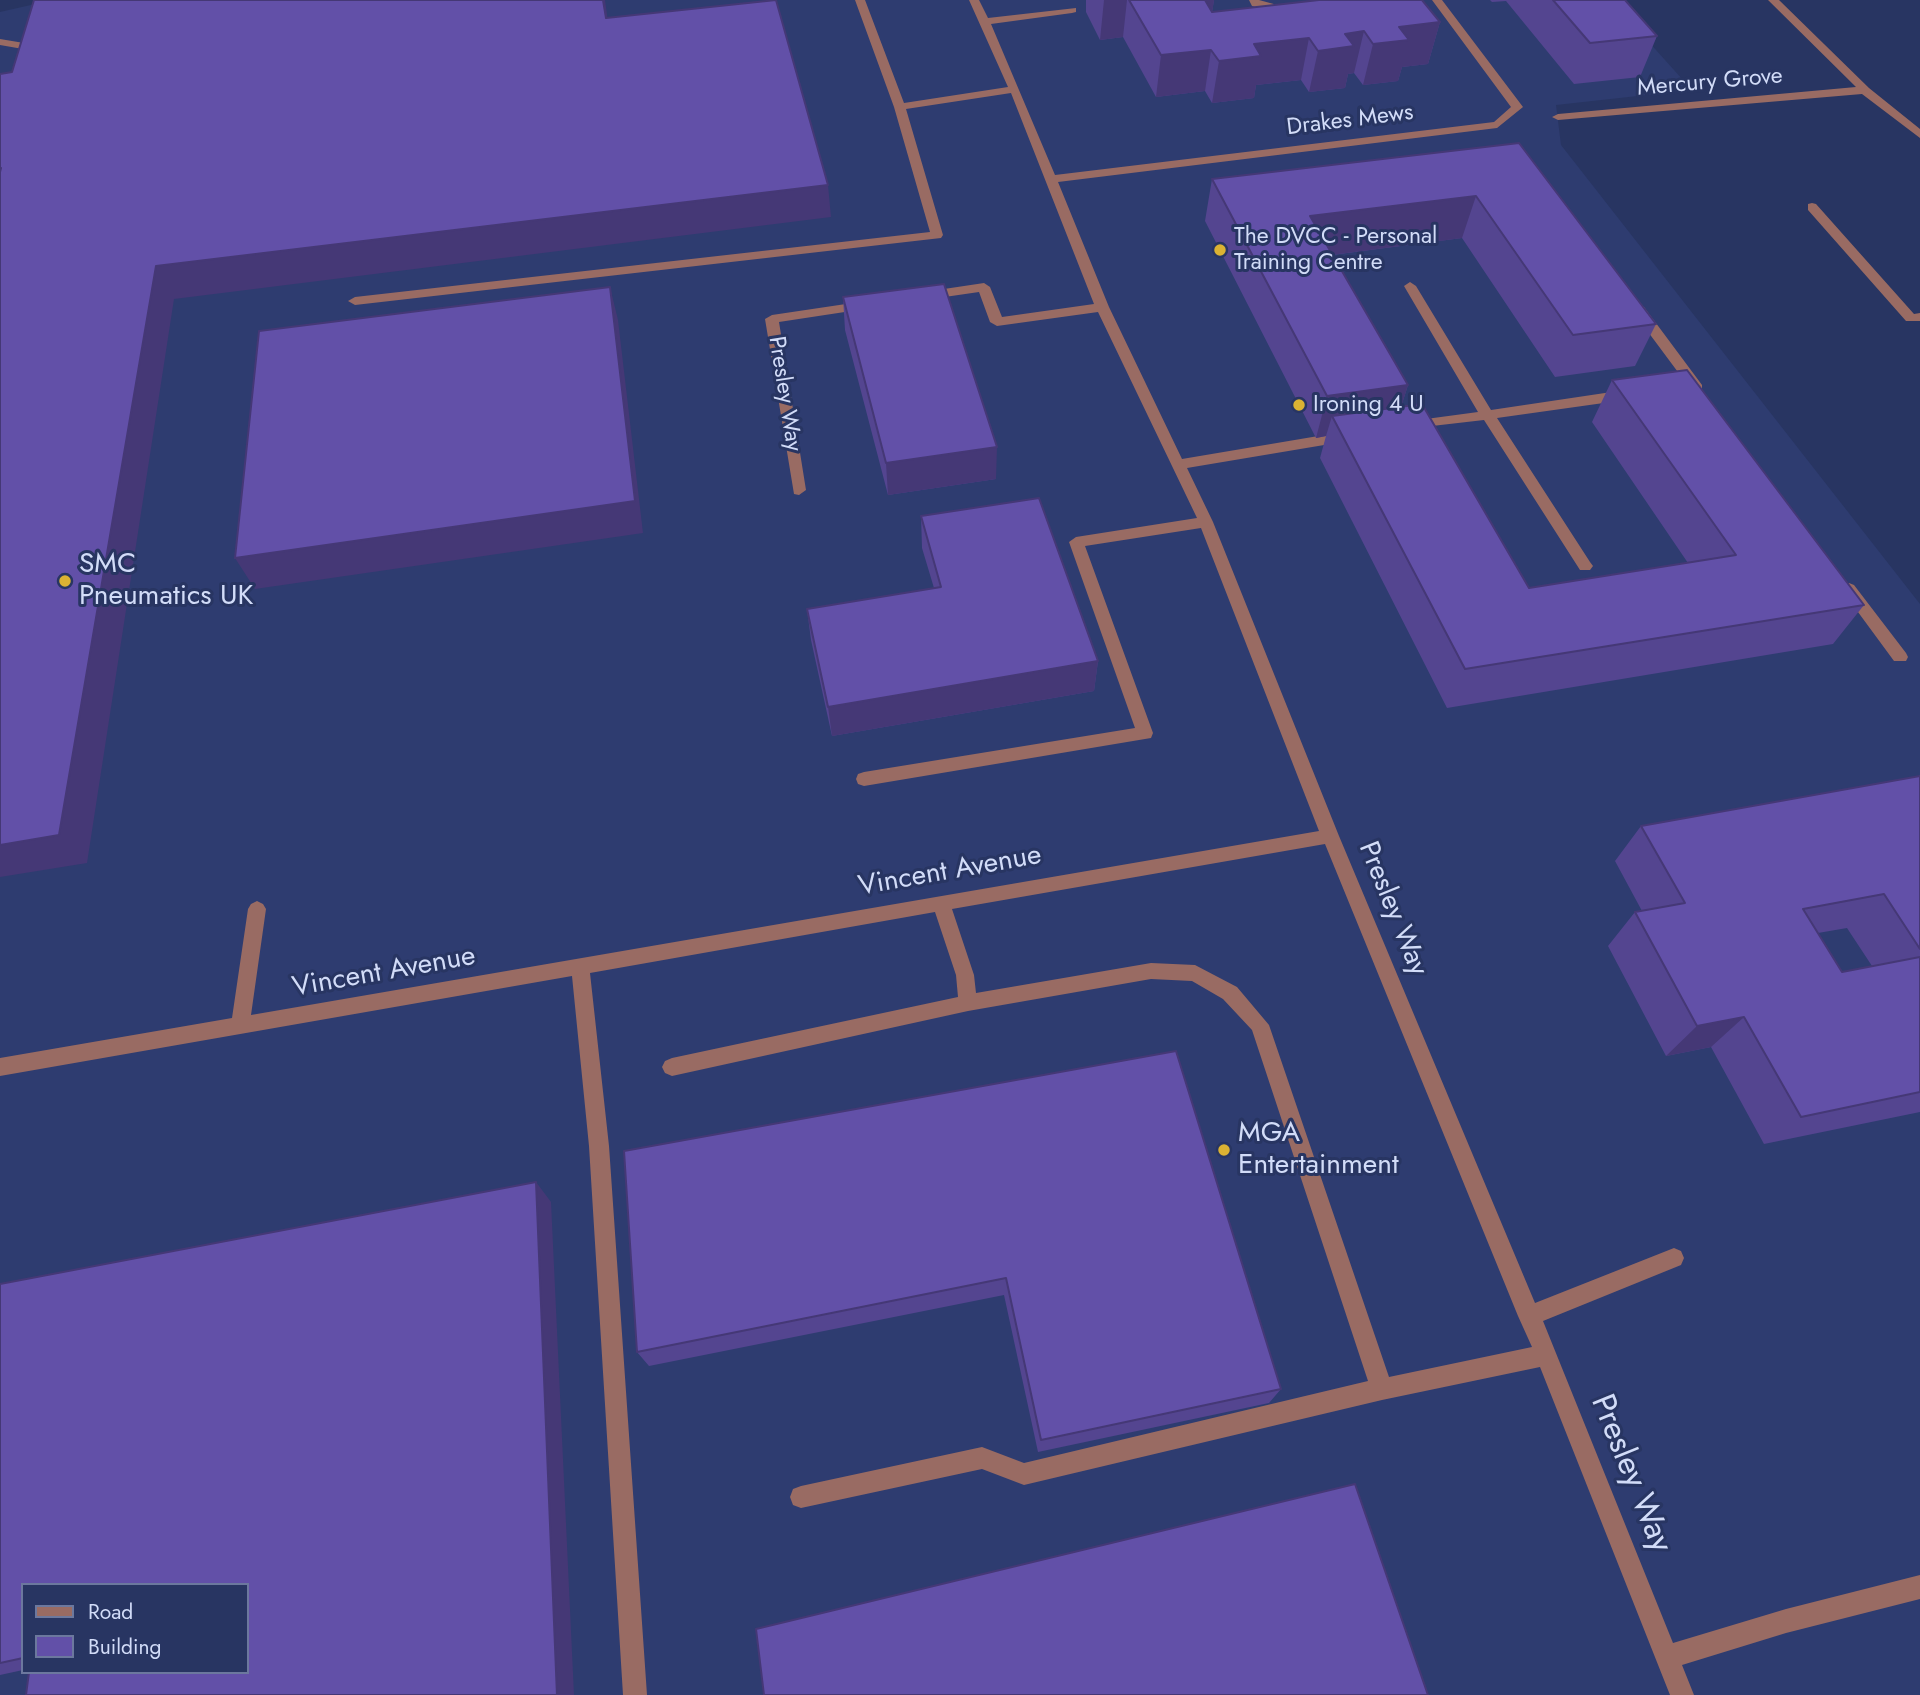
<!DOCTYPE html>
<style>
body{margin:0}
#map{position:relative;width:1920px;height:1695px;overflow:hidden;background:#283562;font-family:Jost,sans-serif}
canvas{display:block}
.legend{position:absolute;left:21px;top:1583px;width:228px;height:91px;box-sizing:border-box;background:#283562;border:2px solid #6c789e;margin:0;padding:9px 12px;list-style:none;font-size:21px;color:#d2dcf8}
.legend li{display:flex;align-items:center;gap:14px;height:35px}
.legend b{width:35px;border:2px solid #6c789e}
</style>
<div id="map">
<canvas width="1920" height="1695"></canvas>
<ul class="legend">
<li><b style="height:9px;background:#996b63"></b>Road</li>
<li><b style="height:19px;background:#6250a8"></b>Building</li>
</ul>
</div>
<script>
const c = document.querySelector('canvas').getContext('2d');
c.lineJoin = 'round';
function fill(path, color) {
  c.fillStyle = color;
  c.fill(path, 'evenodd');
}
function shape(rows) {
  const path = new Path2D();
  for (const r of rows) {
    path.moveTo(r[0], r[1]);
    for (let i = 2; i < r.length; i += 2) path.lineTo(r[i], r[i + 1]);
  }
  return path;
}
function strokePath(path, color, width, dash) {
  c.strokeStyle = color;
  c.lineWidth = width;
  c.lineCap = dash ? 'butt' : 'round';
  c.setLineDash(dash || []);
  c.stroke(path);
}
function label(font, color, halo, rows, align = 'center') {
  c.font = font + ' Jost,sans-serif';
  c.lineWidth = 6;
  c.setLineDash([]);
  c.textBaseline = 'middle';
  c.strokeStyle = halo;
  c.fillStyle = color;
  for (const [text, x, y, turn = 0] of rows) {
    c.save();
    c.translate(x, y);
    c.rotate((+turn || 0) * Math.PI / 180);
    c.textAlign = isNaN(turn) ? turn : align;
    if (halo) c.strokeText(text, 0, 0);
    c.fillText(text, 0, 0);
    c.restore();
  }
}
const built = shape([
 [53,0,1611,0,1692,90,1556,105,1561,145,1920,604,1920,1695,0,1695,0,12],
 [23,1585,247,1585,247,1672,23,1672]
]);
const minor = shape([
 [855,0,865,0,904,103,1008,87,969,0,979,0,988,18,1076,8,1076,12,1072,13,991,24,1055,175,1494,122,1511,107,1432,0,1442,0,1523,107,1497,128,1058,182,1109,307,1182,459,1348,431,1355,436,1348,441,1187,468,1213,522,1339,836,1535,1303,1674,1248,1681,1251,1684,1258,1681,1265,1543,1321,1673,1643,1786,1609,1920,1575,1920,1599,1786,1633,1682,1665,1694,1695,1670,1695,1540,1367,1382,1400,1024,1485,982,1469,801,1508,793,1505,790,1497,793,1489,801,1486,982,1447,1024,1463,1368,1381,1252,1030,1223,999,1192,981,1151,979,968,1011,672,1076,665,1073,662,1067,665,1061,672,1058,958,997,956,975,935,912,590,973,609,1146,647,1695,623,1695,589,1146,572,976,0,1076,0,1058,232,1018,248,909,251,904,257,901,263,904,266,909,251,1015,1319,831,1201,528,1085,546,1153,733,1151,738,864,786,858,784,856,779,858,774,864,772,1135,728,1069,542,1076,537,1197,518,1098,312,997,326,990,322,979,292,924,300,918,296,924,292,984,283,990,287,1002,317,1094,304,1011,93,906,109,943,235,941,238,355,305,348,301,355,297,930,232,894,107,855,0],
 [1325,844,1518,1316,1532,1347,1389,1377,1269,1025,1237,987,1195,965,1151,963,976,993,974,975,952,909,1325,844],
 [1249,0,1259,0,1292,9,1277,13,1252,6,1249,0],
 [1768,0,1779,0,1869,88,1920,129,1920,138,1862,94,1558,120,1552,117,1558,114,1856,87,1768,0],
 [0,39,30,44,40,59,23,77,0,86,0,79,15,73,28,59,23,49,0,45,0,39],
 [1812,203,1816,204,1914,314,1920,313,1920,321,1906,321,1808,210,1808,204,1812,203],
 [1410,282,1416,286,1491,410,1625,390,1632,395,1625,400,1497,418,1590,562,1593,566,1590,570,1580,570,1484,420,1406,429,1406,423,1411,421,1478,412,1404,286,1410,282],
 [866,301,871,302,871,308,779,322,806,490,799,495,794,494,765,319,772,315,866,301],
 [1639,306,1644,307,1702,385,1702,391,1692,391,1634,313,1632,310,1639,306],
 [1849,583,1854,585,1906,653,1908,657,1906,661,1894,661,1844,593,1841,589,1849,583]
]);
const wall = shape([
 [1086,0,1214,0,1212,12,1440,22,1428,64,1402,67,1398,81,1363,85,1354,73,1348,74,1345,88,1309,92,1301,80,1256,85,1254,98,1212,103,1205,91,1156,97,1123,37,1100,40,1086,12],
 [1490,0,1625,0,1657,36,1640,77,1574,84,1506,1,1492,2],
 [1519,143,1656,324,1635,366,1555,377,1462,238,1332,255,1408,385,1401,407,1529,588,1688,563,1592,422,1612,380,1864,605,1833,644,1447,708,1320,458,1326,436,1316,438,1205,221,1212,179],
 [843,297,996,479,888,495,845,330],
 [921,516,1098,661,1094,691,832,736,811,640,807,609,934,588,922,548],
 [1920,776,1920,1112,1764,1144,1711,1047,1666,1056,1608,946,1635,912,1642,911,1615,861,1641,826],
 [1847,928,1872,966,1842,972,1818,933],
 [1176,1051,1281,1389,1269,1403,1038,1452,1004,1295,649,1366,637,1352],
 [551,1202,247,1672,23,1585,23,1670,0,1675,0,1284]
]);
const shadedWall = shape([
 [603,0,605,0,612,51,606,18],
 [1104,0,1127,0,1123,37,1100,40],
 [1195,0,1214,0,1210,27],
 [1440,22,1428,64,1402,67,1398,81,1363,85,1373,44,1399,27],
 [1364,31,1354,73,1348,74,1345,88,1309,92,1318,51,1345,34],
 [1309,38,1301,80,1256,85,1254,98,1212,103,1219,61,1254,44],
 [1211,50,1205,91,1156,97,1161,55],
 [828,185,831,217,174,299,87,863,0,877,0,845,156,266],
 [1476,196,1462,238,1300,259,1310,216],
 [610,287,618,320,643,533,255,589,235,558],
 [1408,385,1395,426,1332,416,1326,436,1316,438,1327,396],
 [997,447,996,479,888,495,886,463],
 [1098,661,1094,691,832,736,828,707],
 [1744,1017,1711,1047,1666,1056,1697,1026],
 [536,1182,551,1202,574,1695,557,1695]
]);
const building = shape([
 [34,0,603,0,606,18,776,0,828,185,156,266,59,835,0,845,0,172,1,168,0,168,0,74,12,72,34,0],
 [1129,0,1205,0,1212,12,1319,0,1422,0,1440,22,1399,27,1409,40,1373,44,1364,31,1345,34,1354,46,1318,51,1309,38,1254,44,1261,56,1219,61,1211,50,1161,55,1129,0],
 [1553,0,1625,0,1657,36,1590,43,1553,0],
 [1519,143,1656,324,1573,335,1476,196,1310,216,1408,385,1327,396,1212,179,1519,143],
 [944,284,997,447,886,463,843,297,944,284],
 [610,287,635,501,235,558,259,331,610,287],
 [1687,370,1864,605,1465,669,1332,416,1422,404,1529,588,1736,555,1612,380,1687,370],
 [1039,498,1098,661,828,707,807,609,941,587,921,516,1039,498],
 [1920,776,1920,949,1884,894,1803,909,1842,972,1920,957,1920,1092,1801,1117,1744,1017,1697,1026,1635,912,1685,903,1641,826,1920,776],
 [1176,1051,1281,1389,1041,1440,1006,1278,637,1352,624,1151,1176,1051],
 [536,1182,557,1695,26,1695,29,1672,247,1672,247,1585,23,1585,23,1658,0,1663,0,1284,536,1182],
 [1355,1484,1428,1695,764,1695,756,1629,1355,1484]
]);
const markers = [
 [1220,250,7,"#dbb233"],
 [1299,405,7,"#dbb233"],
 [65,581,7,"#dbb233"],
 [1224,1150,7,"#dbb233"]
];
const farStreetnames = [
 ["Mercury Grove",1710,83,-5],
 ["Drakes Mews",1350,121,-7],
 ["Presley Way",784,394,81]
];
const farPoinames = [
 ["The DVCC - Personal",1234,237],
 ["Training Centre",1234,263],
 ["Ironing 4 U",1313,405]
];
const poiNames = [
 ["SMC",79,565],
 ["Pneumatics UK",79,597],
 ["MGA",1238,1134],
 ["Entertainment",1238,1166]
];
const streetNames = [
 ["Vincent Avenue",950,872,-10],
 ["Presley Way",1392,909,68],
 ["Vincent Avenue",384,973,-10]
];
const nearStreetnames = [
 ["Presley Way",1630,1474,68]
];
fill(built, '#2e3c70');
fill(minor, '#996b63');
fill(wall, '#544590');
fill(shadedWall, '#453876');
fill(building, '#6250a8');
strokePath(building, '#453876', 2);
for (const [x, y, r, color] of markers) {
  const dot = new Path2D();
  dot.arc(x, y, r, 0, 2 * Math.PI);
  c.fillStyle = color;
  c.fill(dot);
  strokePath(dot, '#283562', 2.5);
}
label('23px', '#d2dcf8', '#283562', farStreetnames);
label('23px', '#d2dcf8', '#283562', farPoinames, 'left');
label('28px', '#d2dcf8', '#283562', poiNames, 'left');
label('28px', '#d2dcf8', '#283562', streetNames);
label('33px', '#d2dcf8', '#283562', nearStreetnames);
</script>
